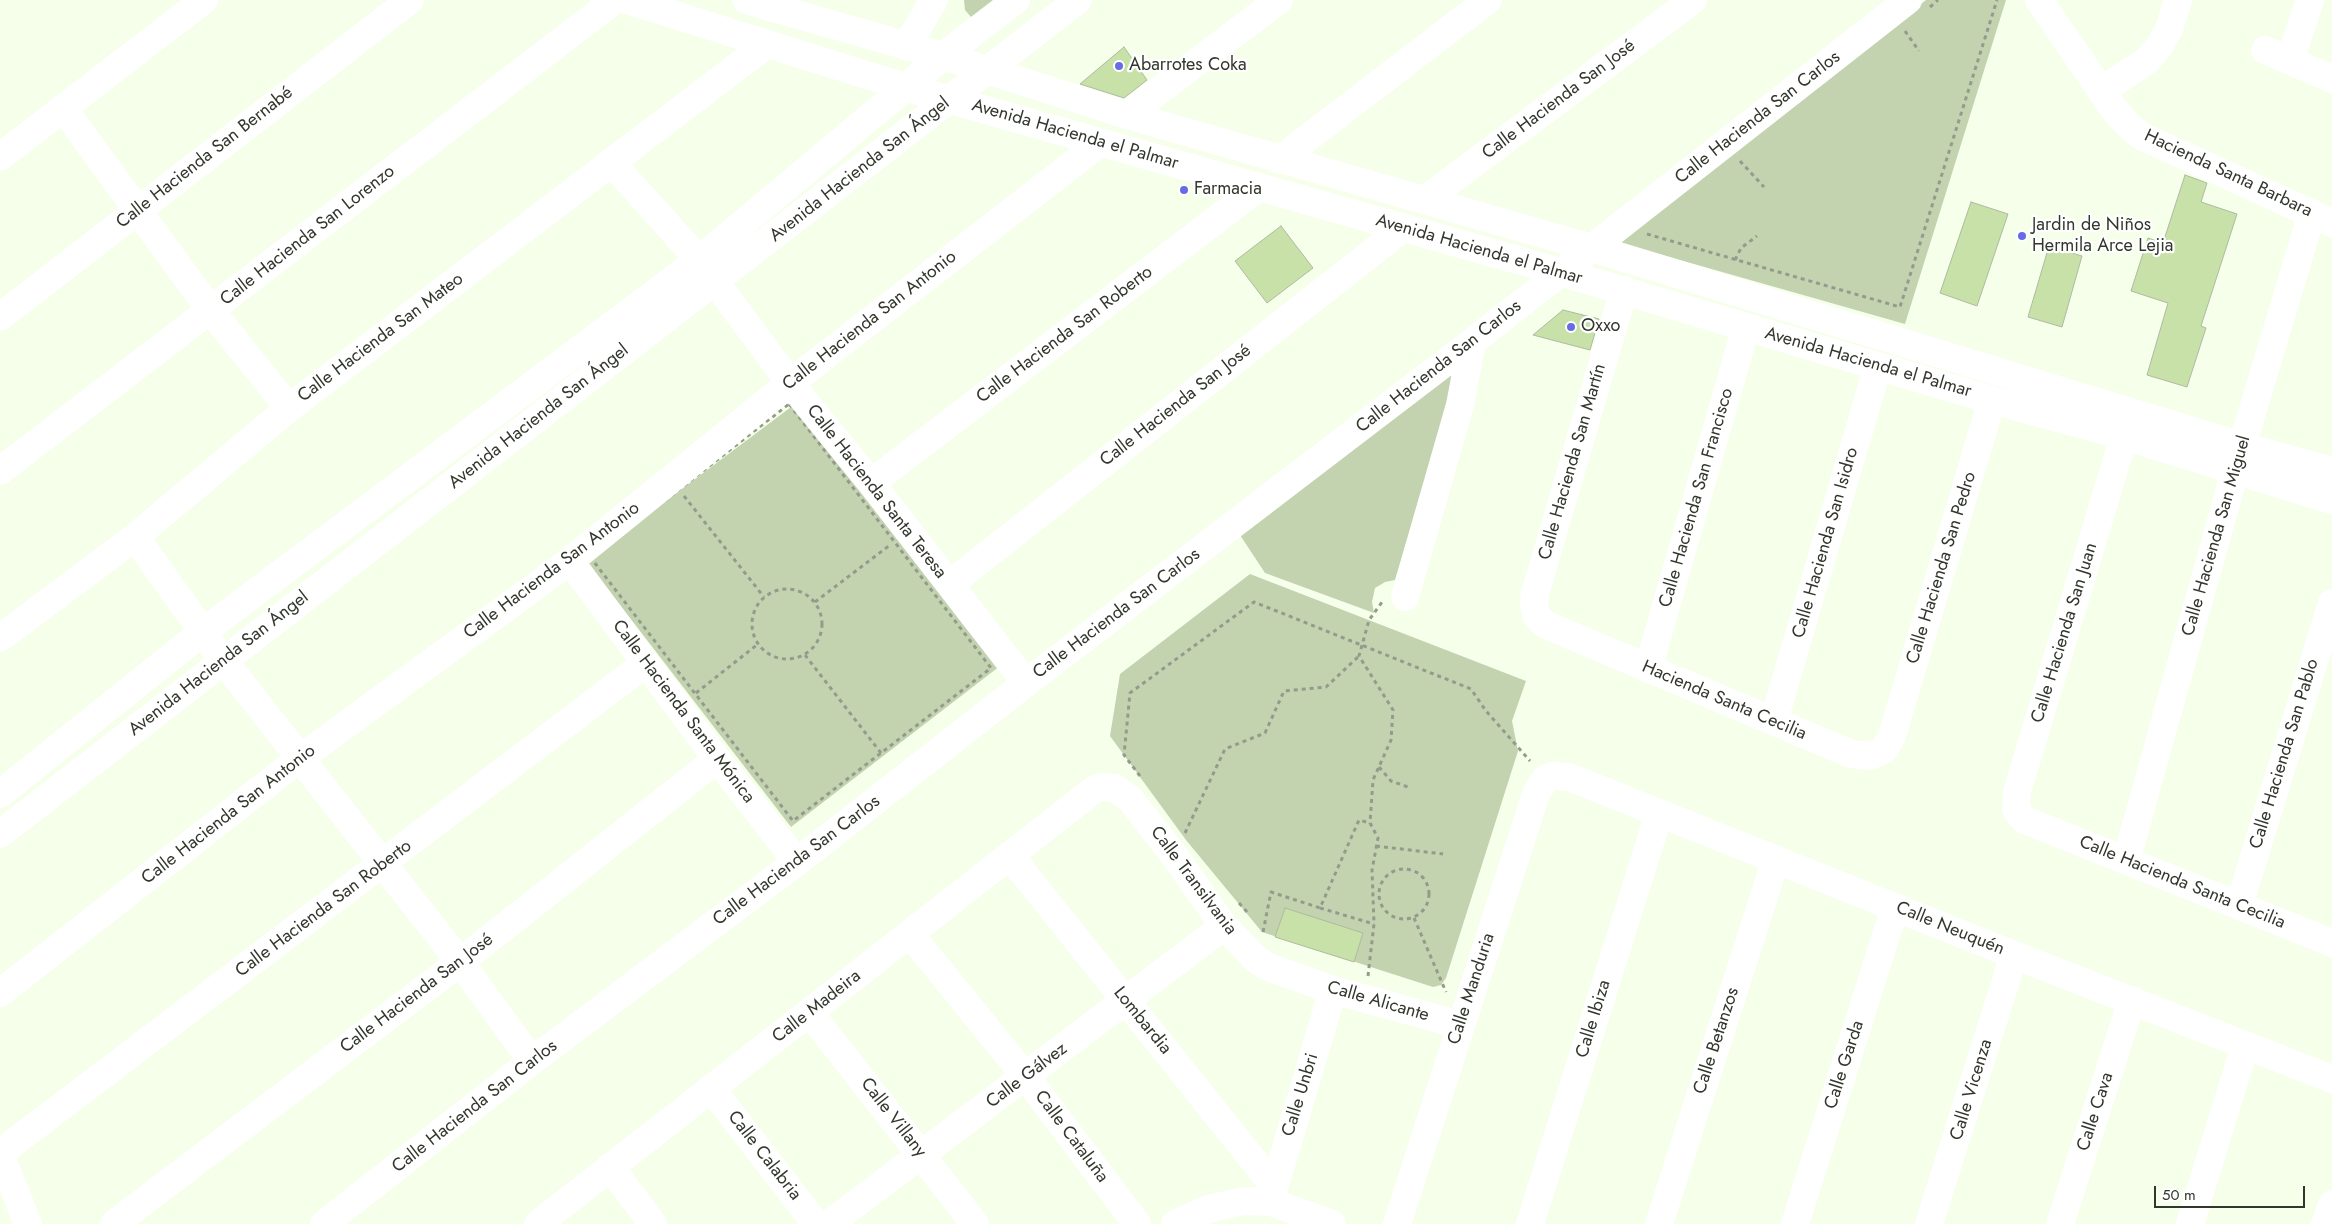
<!DOCTYPE html>
<meta charset="utf-8">
<style>
body{margin:0}
#map{position:relative;width:2332px;height:1224px;overflow:hidden;background:#f5ffea;font-family:Jost,sans-serif}
canvas{display:block}
.scale{position:absolute;left:2154px;top:1186px;width:151px;height:22px;box-sizing:border-box;border:2px solid #32372d;border-top:0;padding-left:6px;font-size:15px;line-height:18px;white-space:nowrap;color:#32372d;-webkit-text-stroke:4px #fff;paint-order:stroke}
</style>
<div id="map">
<canvas width="2332" height="1224"></canvas>
<div class="scale">50 m</div>
</div>
<script>
const c = document.querySelector('canvas').getContext('2d');
c.lineJoin = 'round';
function fill(path, color) {
  c.fillStyle = color;
  c.fill(path, 'evenodd');
}
function shape(rows) {
  const path = new Path2D();
  for (const r of rows) {
    if (r.length === 3) {
      path.moveTo(r[0] + r[2], r[1]);
      path.arc(r[0], r[1], r[2], 0, 2 * Math.PI);
      continue;
    }
    path.moveTo(r[0], r[1]);
    for (let i = 2; i < r.length; i += 2) path.lineTo(r[i], r[i + 1]);
  }
  return path;
}
function strokePath(path, color, width, dash) {
  c.strokeStyle = color;
  c.lineWidth = width;
  c.lineCap = dash ? 'butt' : 'round';
  c.setLineDash(dash || []);
  c.stroke(path);
}
function label(font, color, halo, rows, align = 'center') {
  c.font = font + ' Jost,sans-serif';
  c.lineWidth = 4.5;
  c.setLineDash([]);
  c.textBaseline = 'middle';
  c.strokeStyle = halo;
  c.fillStyle = color;
  for (const [text, x, y, turn = 0] of rows) {
    c.save();
    c.translate(x, y);
    c.rotate((+turn || 0) * Math.PI / 180);
    c.textAlign = isNaN(turn) ? turn : align;
    if (halo) c.strokeText(text, 0, 0);
    c.fillText(text, 0, 0);
    c.restore();
  }
}
const green = shape([
 [964,0,1002,0,979,18,971,17,965,10],
 [1926,0,2006,0,1905,324,1620,243],
 [1457,371,1395,580,1385,582,1375,588,1372,602,1374,613,1265,573,1240,535],
 [795,404,1000,666,791,827,586,561],
 [1250,574,1526,681,1512,721,1518,751,1446,978,1441,985,1433,987,1262,932,1186,840,1110,736,1120,674]
]);
const building = shape([
 [1124,47,1147,80,1124,98,1080,84,1124,47],
 [2185,175,2207,183,2201,202,2237,214,2201,326,2206,328,2187,387,2147,375,2168,303,2131,291,2148,238,2163,243,2185,175],
 [1971,202,2008,214,1977,306,1940,293,1971,202],
 [1281,226,1313,268,1267,303,1235,261,1281,226],
 [2049,246,2082,256,2062,327,2028,317,2049,246],
 [1563,310,1599,319,1590,350,1533,335,1563,310],
 [1285,908,1363,933,1354,962,1275,937,1285,908]
]);
const path = shape([
 [1930,7,1938,0],
 [1905,31,1919,51],
 [1740,161,1764,187],
 [1647,234,1900,307,1997,0],
 [1735,260,1741,248,1757,236],
 [789,404,991,668,793,821,591,558,789,404],
 [684,496,764,597],
 [787,624,35],
 [815,602,890,545],
 [805,655,881,753],
 [696,693,758,644],
 [1379,767,1391,781,1408,787],
 [1140,776,1124,755,1130,693,1254,602,1471,689,1486,711,1530,761],
 [1185,833,1225,749,1265,733,1284,691,1326,687,1359,656],
 [1376,846,1443,854],
 [1404,894,25],
 [1239,903,1248,913],
 [1320,908,1374,924],
 [1414,918,1446,992],
 [1263,932,1271,892,1320,908,1359,820,1370,823],
 [1368,976,1374,924,1372,870,1378,838,1370,823,1373,780,1391,740,1393,710,1359,656,1369,620,1382,602]
]);
const minor = shape([
 [627,0,908,88,1560,272,1992,400,2124,436,2332,500],
 [746,0,943,56,1127,115,1592,248,2242,446,2332,471],
 [2039,0,2113,108,2126,123,2141,136,2332,223],
 [906,47,934,0],
 [2265,50,2332,79],
 [2290,60,2310,0],
 [2101,91,2148,60,2160,45,2169,29,2178,0],
 [63,108,211,311,289,408],
 [1127,115,1279,0],
 [0,157,204,0],
 [1279,160,1488,0],
 [611,162,699,260,790,383,871,483,1026,683],
 [1426,199,1693,0],
 [1624,290,1535,594,1534,605,1536,615,1542,622,1551,627,1851,754,1870,756,1884,750,1892,736,1992,400],
 [0,317,410,0],
 [2124,436,2017,792,2016,809,2023,819,2032,823,2332,943],
 [0,471,615,0],
 [871,483,1259,187],
 [135,537,223,660,460,962,532,1061],
 [570,561,717,759,797,862],
 [950,584,1402,229],
 [1405,597,1460,405,1472,342],
 [0,638,135,537,289,408,767,44],
 [1648,669,1746,327],
 [1774,720,1878,366],
 [0,794,204,631,699,260,943,56,1016,0],
 [0,834,1078,0],
 [1010,856,1274,1186],
 [2126,861,2242,446,2312,213],
 [2239,906,2332,603],
 [910,934,1026,1077,1137,1224],
 [0,993,299,759,570,561,790,383,1100,143],
 [809,1012,975,1224],
 [711,1088,816,1224],
 [0,1153,646,663],
 [0,1154,28,1224],
 [610,1167,653,1224],
 [1271,1199,1333,990],
 [114,1224,460,962,717,759],
 [324,1224,532,1061,797,862,1026,683,1472,342,1908,0],
 [538,1224,1095,789,1101,787,1115,788,1130,799,1173,854,1224,926,1256,959,1268,967,1333,990,1461,1025],
 [829,1224,1224,926],
 [1175,1224,1208,1209,1244,1201,1271,1202,1332,1224],
 [1397,1224,1536,794,1545,779,1552,776,1569,777,2014,955,2332,1079],
 [1530,1224,1659,814],
 [1659,1224,1776,859],
 [1795,1224,1895,907],
 [1929,1224,2014,955],
 [2060,1224,2132,1000],
 [2190,1224,2245,1046],
 [2325,1224,2332,1204]
]);
const markers = [
 [1119,66,5,"#676be4"],
 [1184,190,5,"#676be4"],
 [2022,236,5,"#676be4"],
 [1571,327,5,"#676be4"]
];
const poiNames = [
 ["Abarrotes Coka",1129,66],
 ["Farmacia",1194,190],
 ["Jardin de Niños",2032,226],
 ["Hermila Arce Lejia",2032,247],
 ["Oxxo",1581,327]
];
const streetNames = [
 ["Calle Hacienda San José",1559,100,-37],
 ["Calle Hacienda San Carlos",1758,118,-38],
 ["Avenida Hacienda el Palmar",1075,135,16],
 ["Calle Hacienda San Bernabé",205,158,-38],
 ["Avenida Hacienda San Ángel",860,170,-38],
 ["Hacienda Santa Barbara",2228,174,25],
 ["Calle Hacienda San Lorenzo",308,236,-38],
 ["Avenida Hacienda el Palmar",1479,250,16],
 ["Calle Hacienda San Antonio",870,321,-38],
 ["Calle Hacienda San Roberto",1065,335,-37],
 ["Calle Hacienda San Mateo",381,338,-37],
 ["Avenida Hacienda el Palmar",1868,363,16],
 ["Calle Hacienda San Carlos",1439,367,-38],
 ["Calle Hacienda San José",1176,406,-38],
 ["Avenida Hacienda San Ángel",539,417,-38],
 ["Calle Hacienda San Martín",1573,462,-74],
 ["Calle Hacienda Santa Teresa",876,492,52],
 ["Calle Hacienda San Francisco",1697,498,-74],
 ["Calle Hacienda San Miguel",2217,536,-74],
 ["Calle Hacienda San Isidro",1826,543,-74],
 ["Calle Hacienda San Pedro",1942,568,-73],
 ["Calle Hacienda San Antonio",552,571,-37],
 ["Calle Hacienda San Carlos",1117,614,-37],
 ["Calle Hacienda San Juan",2065,633,-73],
 ["Avenida Hacienda San Ángel",219,664,-38],
 ["Hacienda Santa Cecilia",1724,701,23],
 ["Calle Hacienda Santa Mónica",683,712,53],
 ["Calle Hacienda San Pablo",2285,754,-73],
 ["Calle Hacienda San Antonio",229,815,-38],
 ["Calle Hacienda San Carlos",797,861,-37],
 ["Calle Transilvania",1193,881,53],
 ["Calle Hacienda Santa Cecilia",2182,883,22],
 ["Calle Hacienda San Roberto",324,909,-37],
 ["Calle Neuquén",1950,929,22],
 ["Calle Manduria",1472,989,-72],
 ["Calle Hacienda San José",417,994,-37],
 ["Calle Alicante",1378,1002,16],
 ["Calle Madeira",817,1007,-38],
 ["Calle Ibiza",1594,1019,-73],
 ["Lombardia",1142,1021,51],
 ["Calle Betanzos",1717,1041,-72],
 ["Calle Garda",1845,1065,-72],
 ["Calle Gálvez",1027,1076,-37],
 ["Calle Vicenza",1972,1090,-73],
 ["Calle Unbri",1301,1095,-73],
 ["Calle Hacienda San Carlos",475,1107,-38],
 ["Calle Cava",2096,1112,-72],
 ["Calle Villany",893,1118,52],
 ["Calle Cataluña",1071,1137,53],
 ["Calle Calabria",764,1156,52]
];
fill(green, '#c3d3b0');
fill(building, '#c7e1a9');
strokePath(building, '#aebaa1', 1);
strokePath(path, '#949b8c', 3, [4, 4]);
strokePath(minor, '#fff', 28);
for (const [x, y, r, color] of markers) {
  const dot = new Path2D();
  dot.arc(x, y, r, 0, 2 * Math.PI);
  c.fillStyle = color;
  c.fill(dot);
  strokePath(dot, '#fff', 2);
}
label('18px', '#32372d', '#fff', poiNames, 'left');
label('18px', '#32372d', '#fff', streetNames);
</script>
